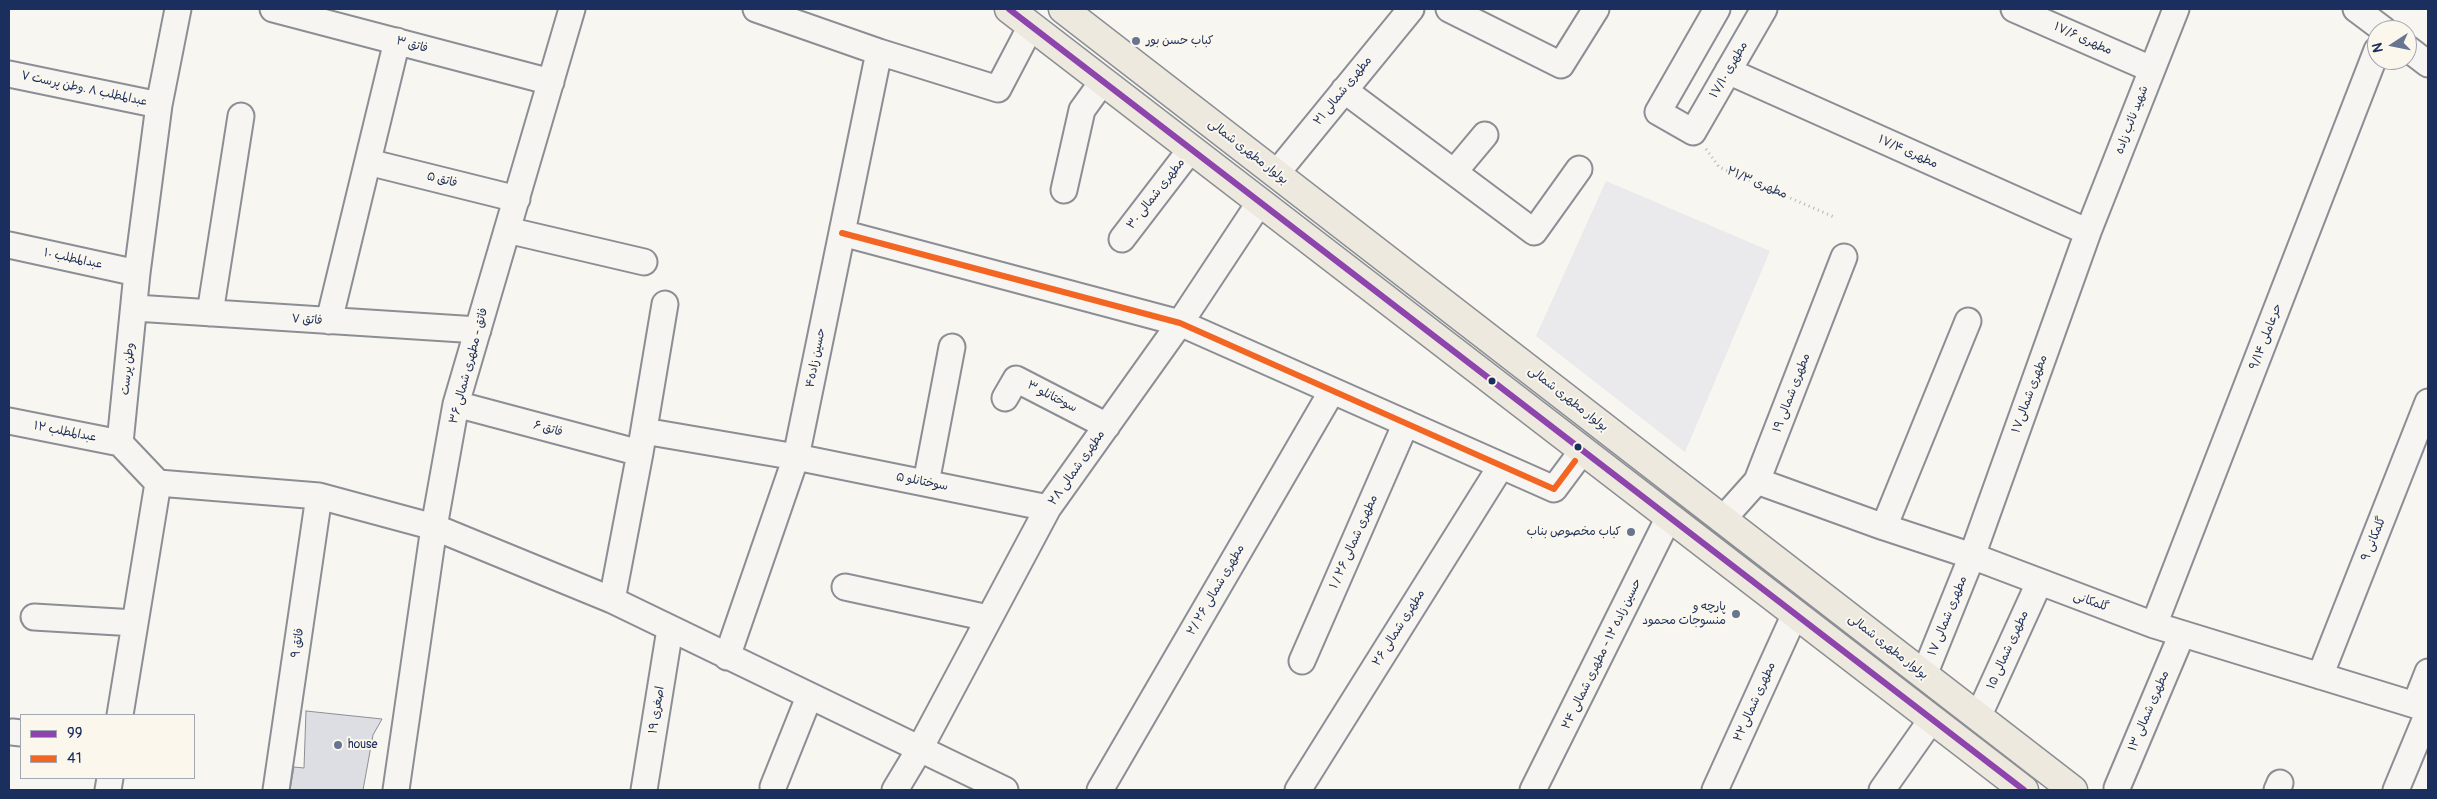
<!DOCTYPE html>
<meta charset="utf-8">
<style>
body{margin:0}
#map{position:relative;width:2437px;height:799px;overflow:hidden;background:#f8f6f0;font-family:Pangolin,sans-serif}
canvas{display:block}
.frame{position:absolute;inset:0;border:10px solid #1b2f5e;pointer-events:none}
.legend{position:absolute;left:20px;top:714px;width:175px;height:65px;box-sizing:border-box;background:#fbf7ec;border:1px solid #a1a7b3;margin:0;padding:6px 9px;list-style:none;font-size:15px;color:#1b2f5e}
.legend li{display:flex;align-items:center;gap:10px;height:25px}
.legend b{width:25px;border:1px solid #a1a7b3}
.north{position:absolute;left:2367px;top:20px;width:50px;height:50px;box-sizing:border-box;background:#fbf7ec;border:1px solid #a1a7b3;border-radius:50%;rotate:259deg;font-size:14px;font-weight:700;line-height:20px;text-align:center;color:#1b2f5e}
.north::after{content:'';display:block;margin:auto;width:18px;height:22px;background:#687591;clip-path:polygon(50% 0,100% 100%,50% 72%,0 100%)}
</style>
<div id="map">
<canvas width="2437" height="799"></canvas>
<div class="frame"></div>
<ul class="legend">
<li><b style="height:6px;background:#8e44ad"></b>99</li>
<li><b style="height:6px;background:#f26522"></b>41</li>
</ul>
<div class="north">N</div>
</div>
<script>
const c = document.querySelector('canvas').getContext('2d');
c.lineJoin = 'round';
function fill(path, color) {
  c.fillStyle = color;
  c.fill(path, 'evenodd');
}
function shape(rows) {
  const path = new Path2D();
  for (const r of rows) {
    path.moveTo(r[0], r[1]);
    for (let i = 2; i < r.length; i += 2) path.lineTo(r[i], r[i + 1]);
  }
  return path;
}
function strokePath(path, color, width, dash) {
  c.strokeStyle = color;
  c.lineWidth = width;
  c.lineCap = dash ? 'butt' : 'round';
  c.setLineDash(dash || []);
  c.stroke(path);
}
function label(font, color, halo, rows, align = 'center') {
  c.font = font + ' Pangolin,"Playpen Sans Arabic",sans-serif';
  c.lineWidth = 4;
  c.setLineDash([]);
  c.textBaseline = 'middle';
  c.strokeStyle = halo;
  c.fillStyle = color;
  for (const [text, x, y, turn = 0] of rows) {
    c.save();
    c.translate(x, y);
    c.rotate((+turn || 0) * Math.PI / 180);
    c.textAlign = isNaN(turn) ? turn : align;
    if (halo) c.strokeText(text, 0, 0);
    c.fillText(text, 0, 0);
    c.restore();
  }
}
const built = shape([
 [1606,181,1770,251,1685,452,1536,336]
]);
const building = shape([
 [306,711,382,719,373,735,363,790,290,790,294,767,304,768,306,711]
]);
const path = shape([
 [1706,149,1719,167,1834,217]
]);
const minor = shape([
 [273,9,551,82],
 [756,9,879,52,998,89,1031,26],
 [1449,9,1561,65,1596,9],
 [1717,9,1658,112,1693,132,1764,9],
 [2014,9,2151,69],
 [2356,9,2384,30],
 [2407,48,2428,64],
 [1728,71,2088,232],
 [9,74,159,105],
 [1344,90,1534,232,1579,169],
 [368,162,517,199],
 [1454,172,1485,135],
 [1276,174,1411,9],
 [1064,190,1082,110,1103,81],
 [507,230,644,262],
 [842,233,1180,323,1554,489,1583,450],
 [1122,239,1191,149],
 [9,245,137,273],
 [135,308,478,330],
 [210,313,241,116],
 [329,321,397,41],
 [1005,398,1016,379,1107,426],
 [456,404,640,453],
 [9,421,120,443],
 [644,431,796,457,1048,508],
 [1757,481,1884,527,1972,556,2154,625,2428,709],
 [158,483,319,496,434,527,612,600,1005,790],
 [158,483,120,443,137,273,159,105,178,9],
 [926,483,952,347],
 [1723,519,1757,481,1844,257],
 [1884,527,1968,321],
 [845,587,988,618],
 [612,600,640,453,665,304],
 [34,617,135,623],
 [2154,625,2377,50],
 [727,657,796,457,879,52],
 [1302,661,1406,423],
 [1924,675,1972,556,2088,232,2176,9],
 [2320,676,2428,402],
 [2415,705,2428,672],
 [120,715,158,483],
 [1978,717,2039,583],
 [12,732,21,733],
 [773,787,809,697],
 [2117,788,2182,634],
 [108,790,110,778],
 [276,790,319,496],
 [396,790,434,527,456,404,572,9],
 [644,790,670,629],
 [895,790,919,750,1048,508,1180,323,1260,202],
 [1100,790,1332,391],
 [1298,790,1501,466],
 [1533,790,1669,517],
 [1715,790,1795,614],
 [1882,790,1932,719],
 [2277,790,2280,783],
 [2396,790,2428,713]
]);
const major = shape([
 [1009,9,2024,790],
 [1063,9,2073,790]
]);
const bus1 = shape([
 [1009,9,2024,790]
]);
const bus2 = shape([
 [842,233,1180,323,1554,489,1575,461]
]);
const markers = [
 [1136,41,5,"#687591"],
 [1492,381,4.5,"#1b2f5e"],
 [1578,447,4.5,"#1b2f5e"],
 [1631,532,5,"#687591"],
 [1736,614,5,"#687591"],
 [338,745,5,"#687591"]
];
const streetNames = [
 ["مطهری ۱۷/۶",2083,39,24],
 ["فاتق ۳",412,45,15],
 ["مطهری ۱۷/۱۰",1729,70,-60],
 ["عبدالمطلب ۸ .وطن پرست ۷",84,89,12],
 ["مطهری شمالی ۲۱",1343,91,-51],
 ["شهید نائب زاده",2132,120,-69],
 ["بولوار مطهری شمالی",1248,152,38],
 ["مطهری ۱۷/۴",1908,152,24],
 ["فاتق ۵",442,180,14],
 ["مطهری ۲۱/۳",1757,183,23],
 ["مطهری شمالی ۳۰",1156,194,-52],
 ["عبدالمطلب ۱۰",73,259,12],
 ["فاتق ۷",307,320,4],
 ["حرعاملی ۹/۱۴",2266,337,-69],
 ["حسین زاده۴",816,358,-79],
 ["فاتق - مطهری شمالی ۳۶",469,366,-75],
 ["وطن پرست",128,369,-84],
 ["مطهری شمالی ۱۹",1792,393,-69],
 ["مطهری شمالی۱۷",2030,394,-70],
 ["سوختانلو ۳",1052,397,27],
 ["بولوار مطهری شمالی",1568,399,38],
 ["فاتق ۶",548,429,15],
 ["عبدالمطلب ۱۲",65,432,11],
 ["مطهری شمالی ۲۸",1077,468,-55],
 ["سوختانلو ۵",922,482,11],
 ["گلمکانی ۹",2374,539,-68],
 ["مطهری شمالی ۲۶ / ۱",1354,542,-66],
 ["مطهری شمالی ۲۶ /۲",1216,590,-60],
 ["گلمکانی",2091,602,20],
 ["مطهری شمالی ۱۷",1948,616,-68],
 ["مطهری شمالی ۲۶",1399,628,-58],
 ["فاتق ۹",298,643,-82],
 ["بولوار مطهری شمالی",1888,647,38],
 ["مطهری شمالی ۱۵",2008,650,-66],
 ["حسین زاده ۱۲ - مطهری شمالی ۲۴",1602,654,-64],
 ["مطهری شمالی۲۲",1755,702,-66],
 ["اصغری ۱۹",657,710,-81],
 ["مطهری شمالی ۱۳",2149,711,-67]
];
const poiNames = [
 ["كباب حسن بور",1146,41],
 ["كباب مخصوص بناب",1621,532,"right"],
 ["پارچه و",1726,607,"right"],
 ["منسوجات محمود",1726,621,"right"],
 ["house",348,745]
];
fill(built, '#eae9eb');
fill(building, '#dcdee4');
strokePath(building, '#8b8e94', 1);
strokePath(minor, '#8b8e94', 29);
strokePath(major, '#8b8e94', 31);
strokePath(path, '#b3b5b7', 3, [1, 4]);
strokePath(minor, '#f6f5f1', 25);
strokePath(major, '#eee9de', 28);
strokePath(bus1, '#8e44ad', 6);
strokePath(bus2, '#f26522', 6);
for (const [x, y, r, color] of markers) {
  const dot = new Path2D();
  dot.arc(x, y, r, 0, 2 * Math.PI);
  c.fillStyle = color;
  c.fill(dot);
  strokePath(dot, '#fbf7ec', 2);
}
label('12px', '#1b2f5e', '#fbf7ec', streetNames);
label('12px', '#1b2f5e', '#fbf7ec', poiNames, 'left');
</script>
